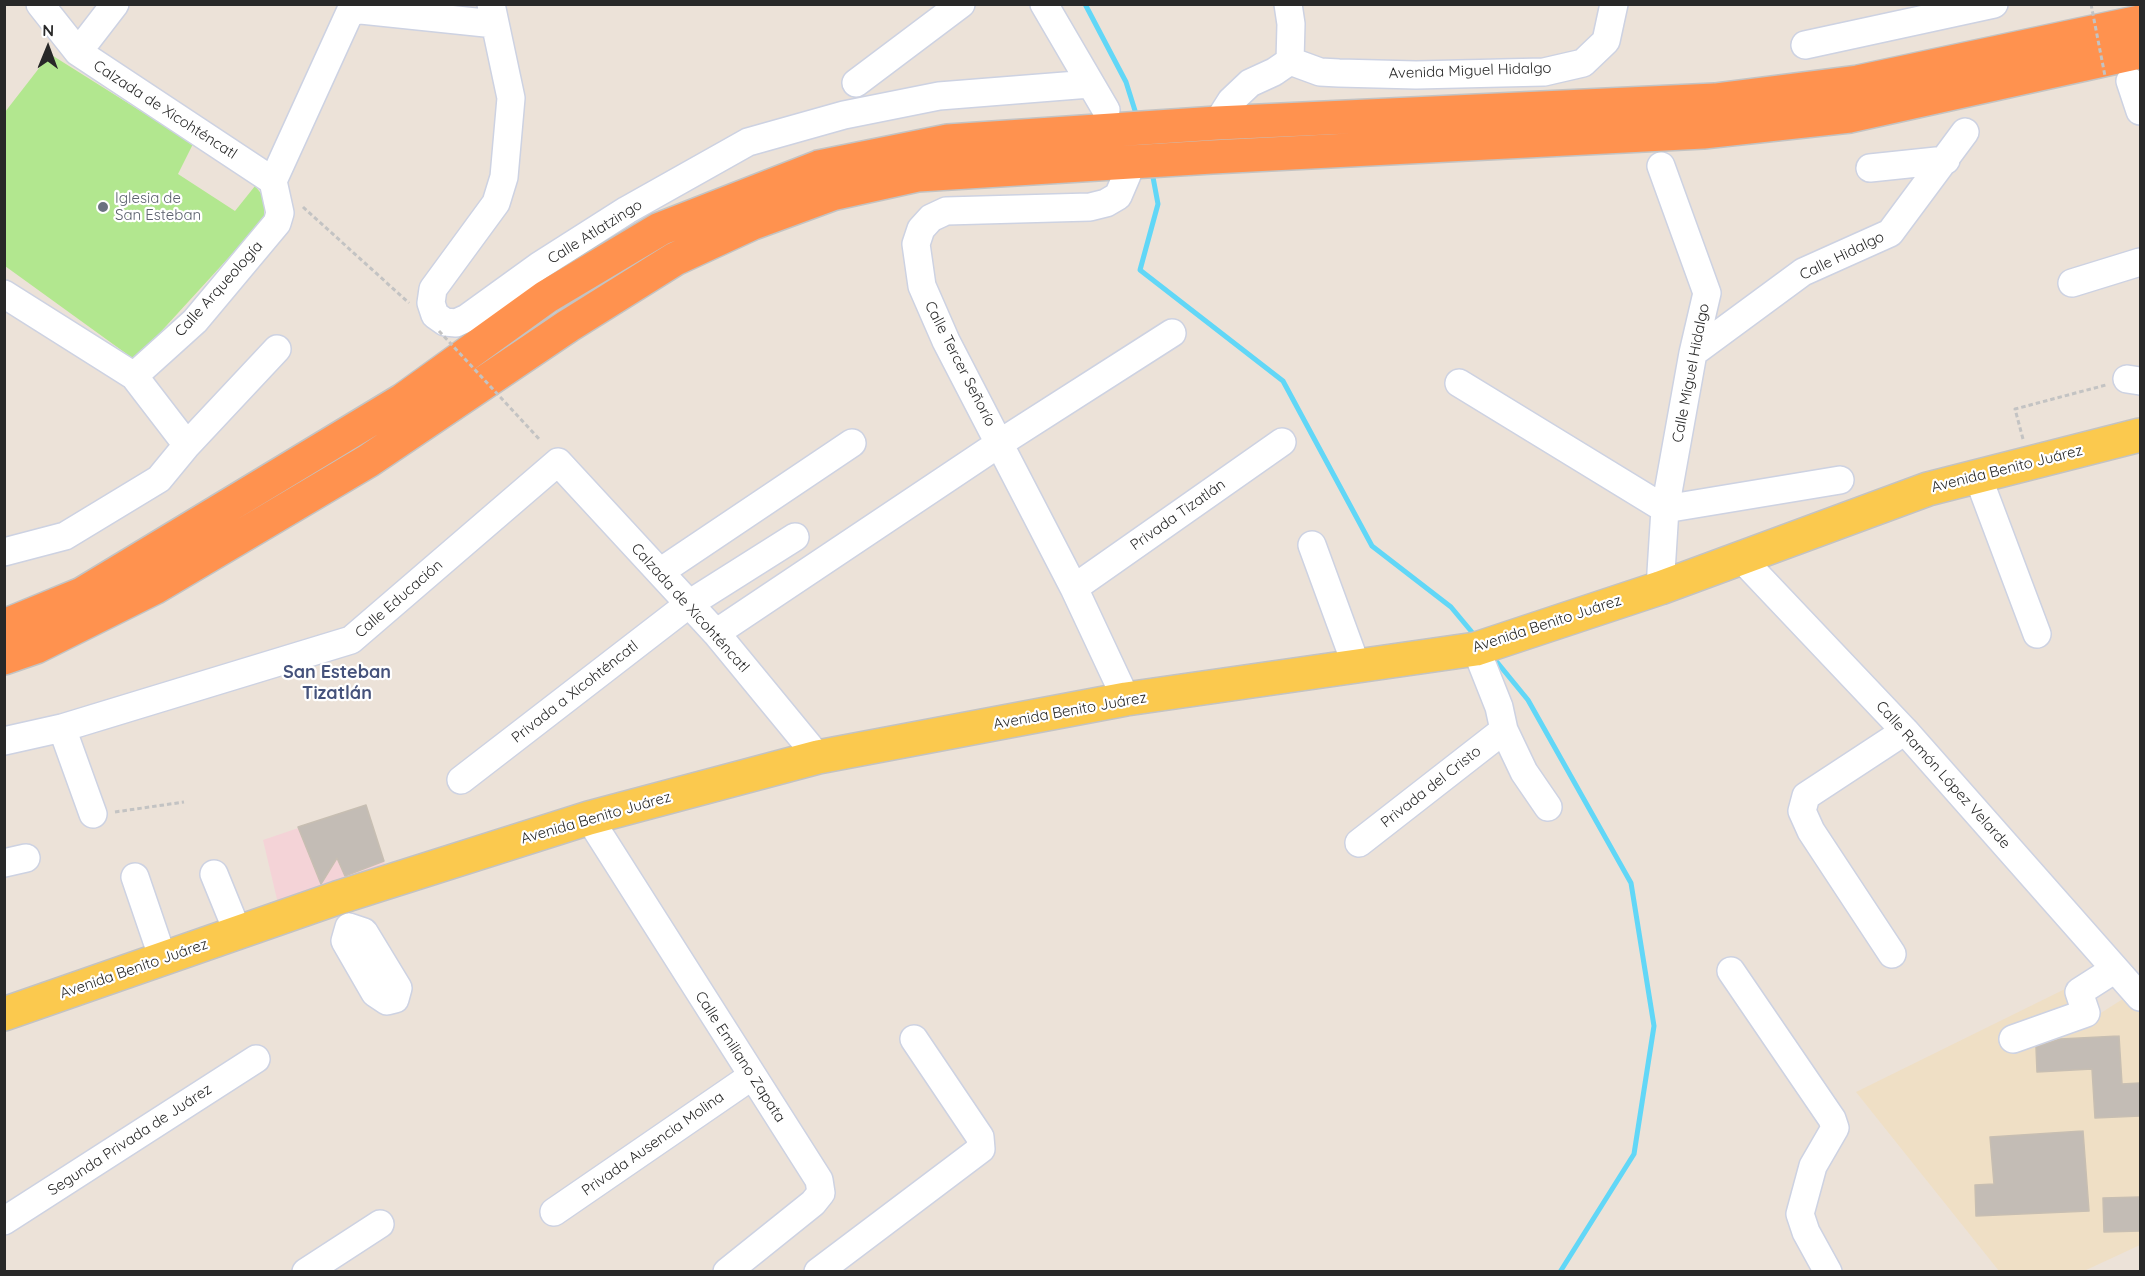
<!DOCTYPE html>
<meta charset="utf-8">
<style>
body{margin:0}
#map{position:relative;width:2145px;height:1276px;overflow:hidden;background:#ece2d8;font-family:Quicksand,sans-serif}
canvas{display:block}
.frame{position:absolute;inset:0;border:6px solid #282828;pointer-events:none}
.north{position:absolute;left:18px;top:18px;width:60px;height:60px;-webkit-text-stroke:4px #fff;paint-order:stroke;rotate:1deg;font-size:16px;font-weight:700;line-height:24px;text-align:center;color:#282828}
.north::after{content:'';display:block;margin:auto;width:21px;height:27px;background:#282828;clip-path:polygon(50% 0,100% 100%,50% 72%,0 100%)}
</style>
<div id="map">
<canvas width="2145" height="1276"></canvas>
<div class="frame"></div>
<div class="north">N</div>
</div>
<script>
const c = document.querySelector('canvas').getContext('2d');
c.lineJoin = 'round';
function fill(path, color) {
  c.fillStyle = color;
  c.fill(path, 'evenodd');
}
function shape(rows) {
  const path = new Path2D();
  for (const r of rows) {
    path.moveTo(r[0], r[1]);
    for (let i = 2; i < r.length; i += 2) path.lineTo(r[i], r[i + 1]);
  }
  return path;
}
function strokePath(path, color, width, dash) {
  c.strokeStyle = color;
  c.lineWidth = width;
  c.lineCap = dash ? 'butt' : 'round';
  c.setLineDash(dash || []);
  c.stroke(path);
}
function label(font, color, halo, rows, align = 'center') {
  c.font = font + ' Quicksand,sans-serif';
  c.lineWidth = 4.5;
  c.setLineDash([]);
  c.textBaseline = 'middle';
  c.strokeStyle = halo;
  c.fillStyle = color;
  for (const [text, x, y, turn = 0] of rows) {
    c.save();
    c.translate(x, y);
    c.rotate((+turn || 0) * Math.PI / 180);
    c.textAlign = isNaN(turn) ? turn : align;
    if (halo) c.strokeText(text, 0, 0);
    c.fillText(text, 0, 0);
    c.restore();
  }
}
const education = shape([
 [2067,988,2096,1016,2126,997,2140,1013,2140,1245,2084,1271,1999,1271,1856,1092]
]);
const medical = shape([
 [366,805,389,877,280,912,263,840]
]);
const green = shape([
 [50,54,193,144,178,174,235,211,255,186,264,197,264,219,135,360,5,266,5,112]
]);
const stream = shape([
 [1085,4,1126,82,1137,117],
 [1152,172,1158,204,1140,270,1283,381,1372,546,1451,607,1476,637],
 [1492,656,1528,700,1631,883,1654,1026,1634,1154,1560,1272]
]);
const building = shape([
 [366,805,384,861,345,876,337,858,321,884,298,827,366,805],
 [2119,1036,2122,1084,2140,1083,2140,1116,2095,1118,2092,1069,2037,1072,2036,1047,2060,1039,2119,1036],
 [2083,1131,2089,1211,1976,1216,1975,1185,1994,1184,1990,1137,2083,1131],
 [2140,1197,2140,1231,2104,1232,2103,1198,2140,1197]
]);
const path = shape([
 [2079,4,2080,4],
 [303,207,409,303],
 [2023,439,2015,409,2106,385],
 [115,812,184,802]
]);
const minor = shape([
 [40,4,78,52,273,181],
 [491,4,511,98,504,177,496,203,433,289,431,303,435,315,445,322,456,323,467,318,539,266,627,210,748,142,844,115,939,96,1090,84],
 [1044,4,1106,110],
 [1288,4,1291,24,1290,61],
 [1805,45,1994,4],
 [78,52,115,4],
 [1290,61,1320,72,1339,73,1416,75,1544,72,1583,63,1606,41,1614,4],
 [2130,81,2140,111],
 [856,83,961,4],
 [1217,123,1231,101,1250,83,1274,72,1290,61],
 [1870,168,1946,160],
 [273,181,350,12,361,10,495,24],
 [2072,283,2140,262],
 [4,294,134,376,187,445],
 [1693,353,1803,272,1890,233,1965,132],
 [134,376,195,321,277,223,280,213,273,181],
 [2127,379,2140,381],
 [1459,383,1665,509,1840,480],
 [1978,477,2037,634],
 [1312,545,1356,665],
 [4,552,65,536,159,479,187,445,277,349],
 [1740,557,1905,731,2140,997],
 [660,572,852,443],
 [1074,588,1282,442],
 [1660,588,1665,509,1693,353,1707,293,1661,166],
 [716,633,1000,443,1172,333],
 [1476,649,1499,707,1504,730,1524,772,1548,807],
 [1126,699,1074,588,946,341,922,286,916,244,921,229,931,218,946,211,1090,207,1106,203,1118,196,1127,175],
 [62,728,93,814],
 [4,741,62,728,351,640,558,462,716,633,818,757],
 [461,780,689,604,795,537],
 [589,818,819,1180,821,1193,813,1203,727,1272],
 [1359,843,1504,730],
 [4,863,26,858],
 [214,874,238,933],
 [135,877,163,959],
 [349,927,364,932,398,988,395,999,387,1001,375,993,345,941,349,927],
 [1892,954,1811,831,1802,811,1806,796,1905,731],
 [1731,971,1832,1119,1835,1128,1813,1166,1800,1214,1806,1232,1828,1272],
 [2013,1039,2086,1013,2079,992,2115,969],
 [554,1212,752,1076],
 [4,1221,256,1059],
 [306,1272,380,1224],
 [818,1272,981,1149,980,1137,914,1039]
]);
const major = shape([
 [4,1014,337,898,589,818,818,757,1126,699,1476,649,1660,588,1928,489,2140,435]
]);
const highway = shape([
 [4,626,82,594,403,400,546,297,660,229,819,167,948,141,1217,123,1715,100,1858,82,2140,22],
 [4,658,36,647,154,588,368,461,568,326,675,259,753,223,832,194,918,175,1212,157,1703,132,1850,116,2140,52]
]);
const pathBridge = shape([
 [2091,4,2105,76],
 [439,331,540,440]
]);
const markers = [
 [103,207,6,"#6b7280"]
];
const streetNames = [
 ["Avenida Miguel Hidalgo",1470,71,-2],
 ["Calzada de Xicohténcatl",165,110,33],
 ["Calle Atlatzingo",595,232,-32],
 ["Calle Hidalgo",1842,256,-26],
 ["Calle Arqueología",219,289,-48],
 ["Calle Tercer Señorío",960,364,63],
 ["Calle Miguel Hidalgo",1691,373,-79],
 ["Avenida Benito Juárez",2007,469,-14],
 ["Privada Tizatlán",1178,515,-35],
 ["Calle Educación",399,599,-41],
 ["Calzada de Xicohténcatl",690,608,48],
 ["Avenida Benito Juárez",1547,624,-18],
 ["Privada a Xicohténcatl",575,692,-38],
 ["Avenida Benito Juárez",1070,711,-10],
 ["Calle Ramón López Velarde",1943,775,48],
 ["Privada del Cristo",1431,787,-38],
 ["Avenida Benito Juárez",596,818,-16],
 ["Avenida Benito Juárez",134,969,-19],
 ["Calle Emiliano Zapata",740,1057,57],
 ["Segunda Privada de Juárez",130,1140,-33],
 ["Privada Ausencia Molina",653,1144,-35]
];
const worshipNames = [
 ["Iglesia de",115,198],
 ["San Esteban",115,215]
];
const quarterNames = [
 ["San Esteban",337,673],
 ["Tizatlán",337,694]
];
fill(education, '#efdfc5');
fill(medical, '#f4d3d7');
fill(green, '#b2e78f');
strokePath(stream, '#61d7f7', 5);
fill(building, '#c3bcb5');
strokePath(building, '#c7beb2', 1.5);
strokePath(minor, '#cdd2e2', 30);
strokePath(major, '#c3c3c3', 36);
strokePath(highway, '#c3c3c3', 36);
strokePath(path, '#c3c3c3', 3, [4.5, 3]);
strokePath(minor, '#fff', 27);
strokePath(major, '#fbc94e', 33);
strokePath(highway, '#ff924f', 33);
strokePath(pathBridge, '#c3c3c3', 3, [4.5, 3]);
for (const [x, y, r, color] of markers) {
  const dot = new Path2D();
  dot.arc(x, y, r, 0, 2 * Math.PI);
  c.fillStyle = color;
  c.fill(dot);
  strokePath(dot, '#fff', 2);
}
label('15px', '#282828', '#fff', streetNames);
label('15px', '#5b616d', '#fff', worshipNames, 'left');
label('bold 18px', '#45527b', '#fff', quarterNames);
</script>
